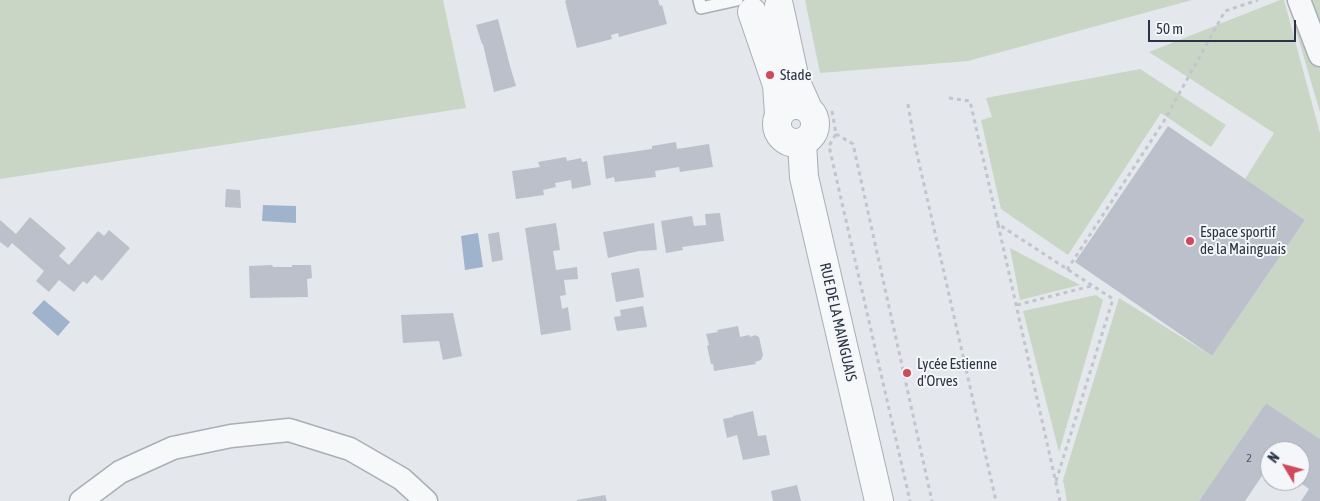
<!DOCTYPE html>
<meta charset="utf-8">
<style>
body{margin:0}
#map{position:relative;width:1320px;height:501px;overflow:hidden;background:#e4e7ec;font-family:"Asap Condensed",sans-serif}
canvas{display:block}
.north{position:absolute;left:1260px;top:441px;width:50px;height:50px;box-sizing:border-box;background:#f4f6f9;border:1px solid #a4a8b1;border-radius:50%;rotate:307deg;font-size:14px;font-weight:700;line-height:20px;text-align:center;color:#2b3445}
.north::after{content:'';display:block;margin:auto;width:18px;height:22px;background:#d1495b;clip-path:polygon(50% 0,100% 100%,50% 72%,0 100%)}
.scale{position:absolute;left:1148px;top:20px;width:148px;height:22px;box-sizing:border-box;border:2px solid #2b3445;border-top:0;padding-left:6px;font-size:15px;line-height:18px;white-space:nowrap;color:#2b3445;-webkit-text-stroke:4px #f4f6f9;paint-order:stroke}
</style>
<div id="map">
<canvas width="1320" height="501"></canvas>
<div class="north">N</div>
<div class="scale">50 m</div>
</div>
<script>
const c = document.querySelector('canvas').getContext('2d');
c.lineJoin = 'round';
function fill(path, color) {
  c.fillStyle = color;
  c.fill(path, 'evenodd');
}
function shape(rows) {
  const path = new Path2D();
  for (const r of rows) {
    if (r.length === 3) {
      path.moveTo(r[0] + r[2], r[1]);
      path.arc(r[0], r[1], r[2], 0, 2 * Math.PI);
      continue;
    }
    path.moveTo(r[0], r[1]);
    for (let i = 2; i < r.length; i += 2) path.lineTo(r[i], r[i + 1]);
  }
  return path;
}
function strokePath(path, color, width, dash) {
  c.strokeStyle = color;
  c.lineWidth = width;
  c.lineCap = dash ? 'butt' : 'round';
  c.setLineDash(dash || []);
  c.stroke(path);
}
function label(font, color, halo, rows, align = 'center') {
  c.font = font + ' "Asap Condensed",sans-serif';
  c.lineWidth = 4;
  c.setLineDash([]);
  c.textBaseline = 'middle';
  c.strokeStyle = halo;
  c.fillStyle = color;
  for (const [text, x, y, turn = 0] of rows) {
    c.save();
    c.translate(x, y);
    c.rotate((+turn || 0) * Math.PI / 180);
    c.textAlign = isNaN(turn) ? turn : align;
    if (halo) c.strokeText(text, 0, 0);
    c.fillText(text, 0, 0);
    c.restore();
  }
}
const green = shape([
 [0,0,443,0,466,108,0,179],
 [805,0,1192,0,968,61,820,73],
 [1280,0,1284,0,1320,133,1320,439,1266,403,1199,501,1067,501,1063,480,1119,298,1212,356,1305,220,1245,179,1274,133,1149,52],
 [1287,0,1320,0,1320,112],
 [1140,69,1226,125,1211,147,1161,113,1068,255,1001,209,981,120,992,117,986,98],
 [1010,248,1080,285,1020,300],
 [1096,295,1103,300,1059,452,1023,311]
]);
const water = shape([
 [263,205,296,206,296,223,262,221],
 [478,233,483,267,465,270,461,236],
 [44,300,70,322,58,336,32,313]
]);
const building = shape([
 [567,0,658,0,660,6,662,5,667,24,619,37,618,33,611,35,612,39,577,48,565,1],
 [498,19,510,66,516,86,494,92,483,44,482,44,476,25],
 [1168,126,1305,220,1212,356,1075,262],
 [676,142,677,149,709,144,713,167,680,172,679,167,655,171,656,177,615,182,614,177,606,179,603,156,652,149,652,146],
 [566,157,567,161,581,158,582,162,587,161,591,185,572,189,571,180,555,183,556,187,543,190,544,195,516,199,512,171,540,167,538,162],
 [226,189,240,190,241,208,225,207],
 [720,213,724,241,682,247,683,250,666,253,661,221,692,216,694,226,706,225,705,214],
 [30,217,66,248,59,256,69,265,98,231,104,236,109,230,130,248,102,281,95,275,87,284,83,281,74,292,59,280,49,292,36,281,44,271,12,243,8,248,0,242,0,220,16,234],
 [556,223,560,250,553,251,556,270,577,267,578,279,564,280,566,295,560,296,562,309,568,307,571,330,541,335,525,228],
 [654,223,657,250,639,251,608,258,603,232],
 [499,232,503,260,492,262,488,234],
 [272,265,273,267,292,267,292,265,311,265,312,278,307,279,308,297,250,298,249,266],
 [639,268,644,297,616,302,611,273],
 [643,306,647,327,617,331,614,317,621,316,620,310],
 [453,313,462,356,443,360,439,341,403,343,401,315],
 [738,326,740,337,749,335,750,337,755,335,759,337,763,355,761,360,755,362,756,364,714,371,713,364,711,364,707,346,709,345,706,334,718,332,717,330],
 [1266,403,1320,439,1320,501,1301,501,1309,489,1298,481,1300,481,1300,451,1270,451,1270,464,1245,501,1199,501],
 [753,411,758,436,766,435,770,455,743,460,737,435,727,438,723,419,733,417,733,416],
 [797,485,801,501,773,501,771,491],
 [605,495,607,501,577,501,577,500]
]);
const path = shape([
 [949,98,970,101,998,224],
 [908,104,915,145,996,501],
 [832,111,836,134,829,146,910,501],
 [836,134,853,144,932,501],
 [1067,270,1164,121,1225,11,1258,0],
 [1017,305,1091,286],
 [1056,481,1113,299,998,224,1060,501]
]);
const service = shape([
 [699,0,701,8,737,0]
]);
const minor = shape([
 [1299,0,1320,55],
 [81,501,120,472,173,448,231,436,289,430,350,449,402,479,426,501]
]);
const tertiary = shape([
 [779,6,795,80,808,109],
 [752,12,777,85,779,114],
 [796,124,19],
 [802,143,804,177,879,501]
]);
const markers = [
 [770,75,5,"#d1495b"],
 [1190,241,5,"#d1495b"],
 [907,373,5,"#d1495b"]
];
const numberNames = [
 ["2",1249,458]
];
const poiNames = [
 ["Stade",780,75],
 ["Espace sportif",1200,232],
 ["de la Mainguais",1200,249],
 ["Lycée Estienne",917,364],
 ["d'Orves",917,381]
];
const streetNames = [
 ["RUE DE LA MAINGUAIS",838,322,77]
];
fill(green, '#c9d6c5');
fill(water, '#9fb4cc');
fill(building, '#bbc0ca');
strokePath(service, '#a9aeb7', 14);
strokePath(minor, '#a9aeb7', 25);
strokePath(tertiary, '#a9aeb7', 30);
strokePath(path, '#c2c5cb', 3, [4, 4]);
strokePath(service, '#f7f8fa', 11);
strokePath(minor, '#f7f8fa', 22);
strokePath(tertiary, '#f7f8fa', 28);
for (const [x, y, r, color] of markers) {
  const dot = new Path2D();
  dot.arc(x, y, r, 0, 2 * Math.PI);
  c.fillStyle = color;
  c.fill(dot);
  strokePath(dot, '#f4f6f9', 2);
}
label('12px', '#4f5766', null, numberNames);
label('15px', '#2b3445', '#f4f6f9', poiNames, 'left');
label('15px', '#2b3445', '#f4f6f9', streetNames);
</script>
